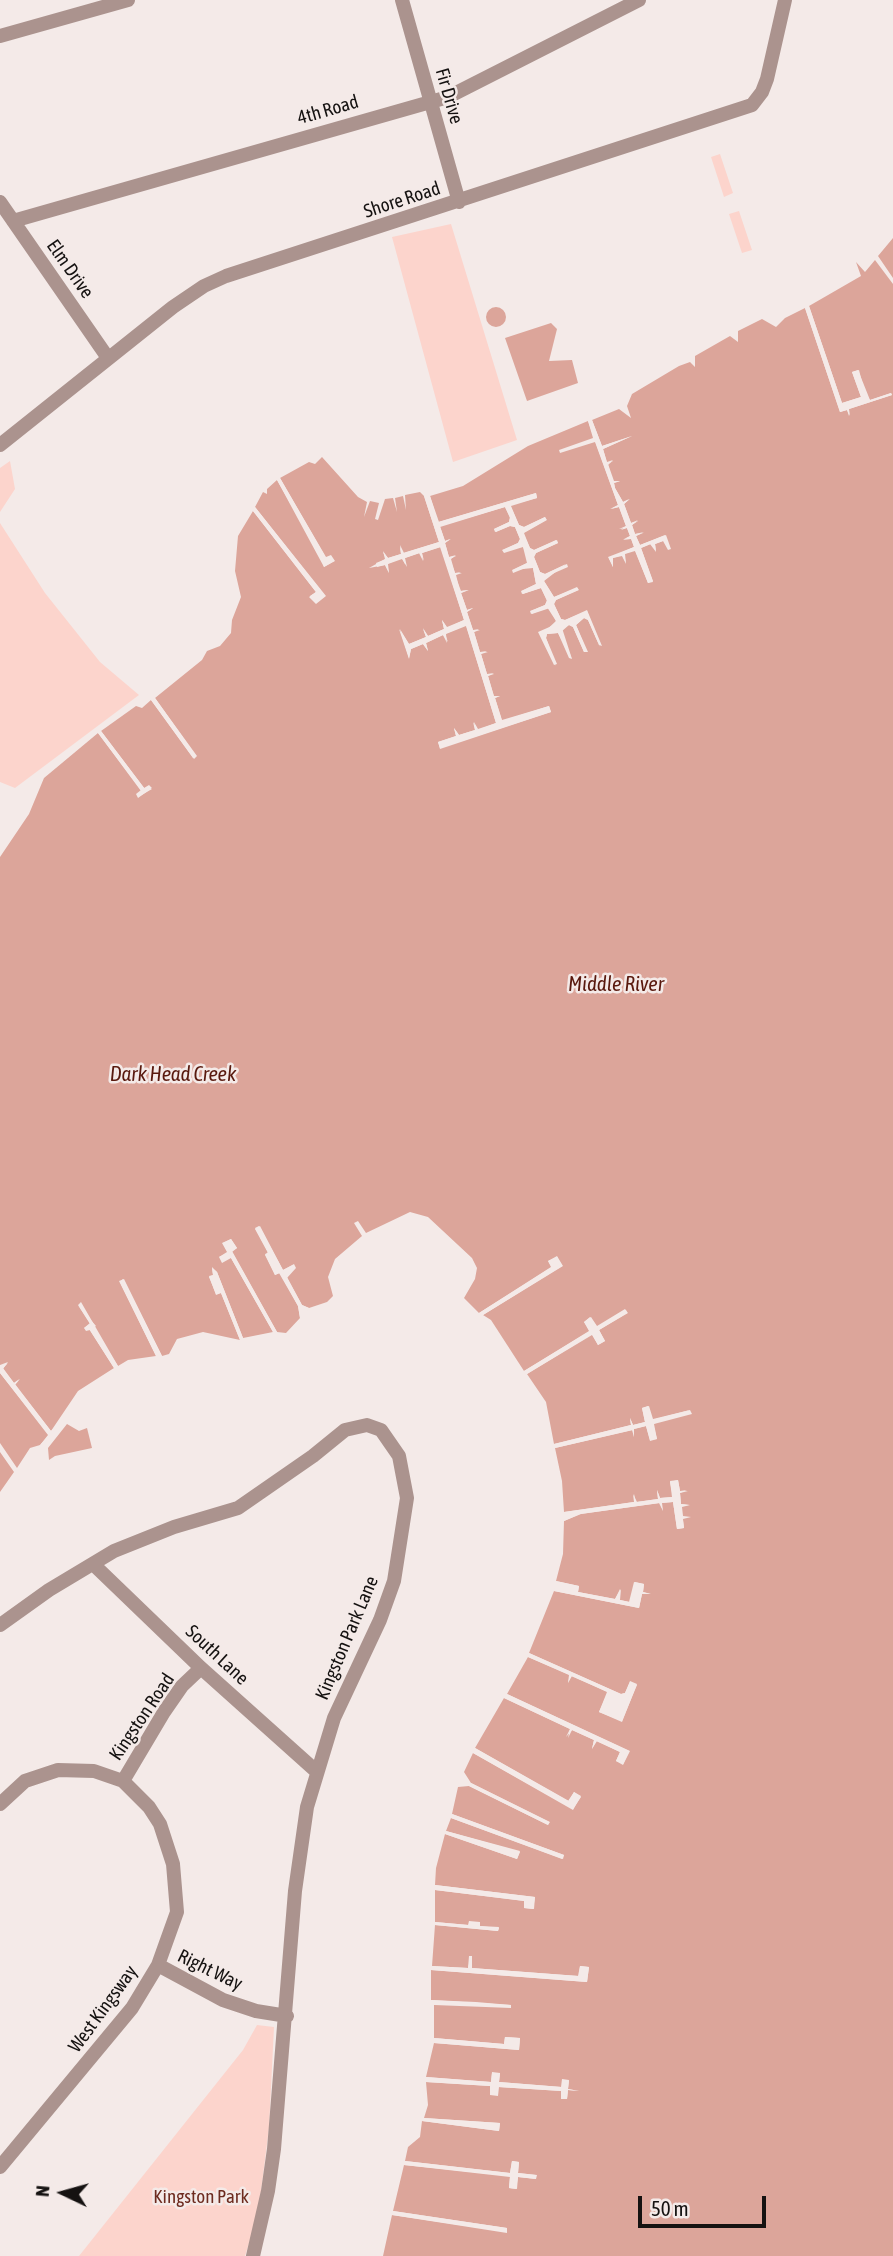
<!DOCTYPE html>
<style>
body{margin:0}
#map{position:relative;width:893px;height:2256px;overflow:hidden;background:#f4eae8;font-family:"Asap Condensed",sans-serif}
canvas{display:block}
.north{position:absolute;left:28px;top:2158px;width:70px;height:70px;-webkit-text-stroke:5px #f4eae8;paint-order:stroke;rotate:275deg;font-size:19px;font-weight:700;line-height:28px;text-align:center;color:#151211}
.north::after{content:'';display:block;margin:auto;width:24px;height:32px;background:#151211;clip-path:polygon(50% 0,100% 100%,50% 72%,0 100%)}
.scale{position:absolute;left:638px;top:2196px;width:128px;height:32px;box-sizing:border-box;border:4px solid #151211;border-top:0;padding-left:9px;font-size:21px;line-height:24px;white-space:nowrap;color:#151211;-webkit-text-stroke:5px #f4eae8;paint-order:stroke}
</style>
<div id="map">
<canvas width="893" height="2256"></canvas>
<div class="north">N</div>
<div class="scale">50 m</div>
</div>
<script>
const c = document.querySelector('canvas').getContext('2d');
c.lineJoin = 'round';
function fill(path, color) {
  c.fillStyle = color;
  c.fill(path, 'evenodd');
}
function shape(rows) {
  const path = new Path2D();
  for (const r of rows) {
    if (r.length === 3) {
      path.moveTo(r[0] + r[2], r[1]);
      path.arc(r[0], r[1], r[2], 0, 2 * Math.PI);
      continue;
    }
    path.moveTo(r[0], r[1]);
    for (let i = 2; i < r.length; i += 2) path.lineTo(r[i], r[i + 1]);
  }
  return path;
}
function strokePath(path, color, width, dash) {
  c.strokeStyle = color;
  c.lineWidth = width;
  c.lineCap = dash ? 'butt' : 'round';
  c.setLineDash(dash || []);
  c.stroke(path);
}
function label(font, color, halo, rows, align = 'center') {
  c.font = font + ' "Asap Condensed",sans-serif';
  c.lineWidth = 5;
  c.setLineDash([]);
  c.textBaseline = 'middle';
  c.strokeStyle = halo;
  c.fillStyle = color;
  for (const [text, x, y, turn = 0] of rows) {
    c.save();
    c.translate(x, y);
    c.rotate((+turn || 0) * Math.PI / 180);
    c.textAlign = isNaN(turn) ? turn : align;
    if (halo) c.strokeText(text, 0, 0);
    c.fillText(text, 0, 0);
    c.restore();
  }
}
const green = shape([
 [720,154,733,193,724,197,711,157],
 [739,211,752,250,742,253,729,214],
 [451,224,517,440,453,462,392,237],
 [10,461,15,489,0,512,0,468],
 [0,523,45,593,100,662,139,695,15,788,0,782],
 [257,2025,274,2027,269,2128,258,2215,245,2256,79,2256,243,2050]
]);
const water = shape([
 [893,238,893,278,878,256],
 [875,260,893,284,893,2256,383,2256,392,2215,507,2232,507,2228,393,2211,404,2165,510,2177,509,2188,516,2189,518,2177,536,2179,536,2175,518,2173,519,2162,512,2161,510,2173,405,2161,408,2147,420,2137,422,2121,499,2131,500,2123,424,2118,428,2105,426,2082,490,2086,490,2095,498,2095,498,2087,562,2091,567,2099,568,2090,579,2091,568,2089,569,2080,562,2087,499,2082,500,2073,492,2073,491,2082,426,2077,434,2043,519,2050,520,2038,505,2037,504,2044,434,2038,434,2005,511,2005,431,2000,431,1970,587,1982,589,1967,580,1966,579,1976,471,1968,471,1956,468,1968,432,1966,435,1925,498,1931,499,1928,479,1926,480,1922,469,1925,435,1922,435,1890,525,1901,524,1908,533,1909,535,1897,435,1885,436,1868,445,1834,517,1859,520,1852,446,1831,451,1818,563,1859,564,1855,452,1814,458,1787,469,1786,548,1825,549,1822,471,1783,464,1772,473,1753,573,1809,581,1797,574,1792,569,1801,475,1748,504,1698,570,1729,568,1738,572,1730,594,1740,592,1749,596,1741,620,1752,616,1761,623,1764,629,1751,507,1694,528,1657,570,1675,568,1683,571,1676,608,1692,599,1712,622,1721,637,1685,630,1682,625,1693,621,1694,529,1653,554,1591,639,1608,642,1594,650,1594,643,1592,644,1584,635,1582,630,1602,620,1600,620,1589,615,1599,578,1592,579,1586,556,1581,563,1554,564,1521,580,1514,660,1503,663,1511,661,1503,673,1502,677,1529,684,1528,681,1506,689,1505,681,1504,680,1493,688,1491,680,1491,678,1480,670,1482,673,1497,660,1498,657,1490,658,1499,636,1502,634,1494,634,1502,564,1512,562,1481,555,1448,633,1430,634,1437,634,1429,646,1426,650,1440,657,1439,653,1424,690,1410,652,1420,648,1406,642,1408,645,1422,633,1425,630,1418,631,1425,554,1444,546,1402,527,1374,592,1334,598,1345,605,1341,599,1330,627,1313,626,1310,597,1327,590,1317,584,1322,590,1331,524,1371,491,1320,483,1315,562,1266,557,1257,548,1261,552,1267,479,1313,464,1298,475,1279,477,1268,472,1258,428,1217,410,1212,366,1233,358,1221,354,1223,362,1236,335,1259,328,1277,333,1296,327,1302,309,1308,302,1305,287,1277,293,1265,283,1270,260,1226,255,1229,268,1253,265,1254,275,1275,279,1273,298,1306,300,1318,286,1333,277,1332,232,1251,237,1248,231,1239,223,1243,228,1253,219,1257,231,1258,273,1332,243,1338,217,1272,212,1268,213,1275,209,1277,216,1294,221,1293,240,1340,203,1332,177,1339,169,1354,162,1356,123,1279,120,1282,156,1356,128,1360,118,1366,93,1328,96,1326,78,1305,90,1324,84,1328,89,1329,114,1368,78,1391,51,1431,15,1384,19,1379,14,1383,3,1368,8,1363,2,1367,0,1365,0,857,29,814,44,778,98,733,141,791,138,797,152,789,145,789,101,731,136,706,142,708,151,700,193,758,196,756,155,698,202,660,207,651,220,646,231,633,232,620,241,597,235,571,238,536,253,511,316,592,310,596,316,603,325,596,255,507,263,492,267,494,267,489,277,480,324,567,334,561,326,558,280,478,309,462,315,464,322,457,358,497,367,502,364,517,370,501,379,503,375,519,378,520,385,499,393,498,397,512,395,498,403,496,406,510,405,495,420,492,424,496,439,542,403,553,400,547,401,554,388,558,383,552,386,559,376,563,377,567,385,565,389,573,387,564,402,558,405,564,405,558,420,553,424,561,422,553,440,547,464,620,447,628,442,620,444,629,428,636,423,629,426,637,409,644,400,629,409,658,411,649,423,644,428,651,426,643,443,635,448,642,445,634,466,625,496,723,478,730,473,722,475,730,459,735,454,728,456,736,438,742,440,748,551,712,549,706,502,721,495,698,500,696,494,697,488,676,494,673,487,674,481,654,487,651,480,652,474,632,479,629,473,630,467,612,473,608,467,610,461,593,468,590,461,591,455,575,461,572,455,573,450,559,456,556,449,557,445,543,450,539,445,541,440,527,505,507,510,518,509,522,494,529,496,532,510,526,515,527,520,539,518,543,503,550,504,552,519,546,523,547,527,563,513,570,533,568,536,584,522,591,523,594,541,588,547,601,545,605,531,611,532,614,550,608,556,621,541,635,556,666,546,638,547,634,558,633,572,659,562,628,569,625,573,627,584,652,587,652,576,625,584,618,588,620,600,647,587,611,565,620,561,619,554,604,556,600,578,590,577,588,554,597,544,581,566,564,545,574,540,572,534,557,536,553,558,543,556,540,534,550,530,548,523,533,546,520,545,517,524,527,519,525,510,505,537,498,536,493,438,522,430,496,463,486,528,446,588,421,618,505,611,509,619,507,626,526,621,530,627,528,630,536,624,539,631,538,634,547,609,558,613,567,613,558,622,555,626,563,624,554,635,550,648,583,653,581,641,548,651,544,656,551,655,544,663,541,665,535,640,545,636,536,643,533,635,534,632,525,638,521,631,523,624,504,629,499,623,502,615,488,614,483,620,481,614,481,608,464,613,461,607,463,603,449,632,436,602,446,592,420,619,409,631,418,627,406,632,394,679,366,690,362,695,367,695,356,730,336,738,342,738,331,762,319,776,327,785,318,805,308,840,412,847,410,850,416,849,409,892,395,891,393,870,400,858,370,852,372,861,397,842,403,809,306,861,276,856,262,865,272],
 [496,317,10],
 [551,323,557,329,549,361,572,360,578,383,527,401,505,338],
 [0,1373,49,1435,40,1445,30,1448,17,1468,0,1443],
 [67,1424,79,1431,87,1428,92,1448,55,1456,49,1460,48,1448],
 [0,1452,14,1472,0,1492]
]);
const pier = shape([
 [809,306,842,403,861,397,852,372,859,370,865,394,870,400,891,393,892,395,849,409,849,416,847,410,840,412,805,308],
 [592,420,602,446,632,436,603,449,607,462,613,460,608,465,613,481,620,481,614,483,615,488,623,502,630,499,624,504,631,523,638,520,632,525,635,534,644,532,636,536,640,545,666,535,671,549,668,550,663,541,655,544,656,552,650,544,641,548,653,582,648,583,635,551,625,554,626,564,622,556,613,558,613,567,608,557,634,547,631,539,623,540,630,536,627,528,619,529,626,526,619,507,610,509,618,505,595,442,560,453,559,450,593,438,588,421],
 [280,478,326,557,331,555,335,561,324,567,322,559,277,480],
 [536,493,537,498,511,506,519,525,524,527,545,517,547,520,524,533,530,548,534,550,557,540,558,543,536,553,534,557,540,572,545,574,567,564,568,567,545,577,544,581,554,597,577,587,579,590,556,600,554,604,561,619,565,620,587,610,602,646,599,645,588,620,584,618,576,625,588,652,584,652,573,627,569,625,561,632,572,659,569,658,558,633,547,634,546,638,557,664,554,665,538,632,554,625,556,621,547,607,531,614,530,611,545,605,547,600,541,588,522,594,521,591,536,584,533,568,528,567,513,573,512,570,527,563,529,559,523,547,504,553,502,550,518,543,520,539,515,527,510,526,495,532,494,529,509,522,510,517,505,507,440,526,445,541,451,539,445,543,449,557,456,555,451,559,455,573,462,573,456,575,460,591,469,590,461,593,467,610,473,608,467,612,473,630,480,630,474,632,480,652,488,652,481,654,487,674,494,674,488,676,494,696,500,696,495,698,502,720,549,706,551,712,440,749,438,742,456,736,454,728,459,735,475,730,474,722,478,729,496,723,466,626,446,634,447,643,443,635,426,643,428,651,423,644,411,649,409,659,399,629,409,644,426,637,423,628,428,636,444,629,442,620,447,627,464,620,441,547,422,553,423,561,419,553,405,558,407,567,402,559,388,564,389,573,385,565,369,568,385,559,383,551,388,558,401,554,400,545,404,553,439,542,424,496,430,496,439,522],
 [255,507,326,596,316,604,309,597,316,592,253,511],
 [155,698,197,756,194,759,151,700],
 [101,731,144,788,149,785,152,788,138,798,136,794,141,790,98,733],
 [259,1226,283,1270,294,1264,296,1268,287,1278,302,1305,309,1308,307,1311,302,1309,300,1318,298,1306,280,1273,275,1275,265,1255,268,1252,255,1228],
 [231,1239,237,1248,232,1252,277,1332,273,1332,231,1258,222,1263,219,1257,227,1252,222,1243],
 [557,1256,563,1266,483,1315,479,1313,551,1267,548,1261],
 [212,1267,217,1272,243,1338,240,1340,221,1293,216,1295,209,1276,213,1275],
 [124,1279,162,1356,156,1356,119,1281],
 [81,1302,118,1366,114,1368,90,1330,86,1331,84,1328,90,1323,78,1305],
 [625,1309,628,1313,599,1330,605,1341,598,1345,592,1335,527,1374,524,1371,589,1331,584,1322,591,1317,597,1326],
 [8,1362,3,1369,14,1383,20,1379,15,1385,51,1431,69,1412,41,1448,37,1449,48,1435,0,1373,0,1365],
 [649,1406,653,1419,690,1410,692,1414,654,1424,657,1439,650,1441,646,1426,634,1429,634,1437,632,1430,555,1448,554,1444,631,1425,630,1418,633,1425,645,1422,642,1408],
 [678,1480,680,1491,687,1490,680,1493,681,1504,690,1505,682,1507,683,1516,691,1517,683,1519,684,1528,677,1529,673,1502,662,1503,663,1511,659,1503,581,1514,564,1521,564,1516,577,1513,564,1515,564,1512,634,1502,633,1494,637,1502,658,1499,657,1490,660,1498,672,1497,670,1481],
 [556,1581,579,1586,578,1592,615,1599,621,1589,620,1600,629,1602,634,1582,644,1584,643,1592,651,1594,642,1594,639,1608,554,1591,555,1588,574,1592,575,1588,555,1585],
 [529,1653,621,1694,625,1693,630,1681,637,1684,622,1722,599,1712,607,1692,572,1676,568,1683,569,1675,528,1657],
 [633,1686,620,1717,604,1710,611,1693,626,1696],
 [507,1694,630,1751,623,1765,616,1761,620,1752,597,1741,592,1749,594,1740,572,1730,566,1737,570,1729,504,1698],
 [475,1748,568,1801,574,1792,581,1796,573,1810,473,1753],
 [471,1783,550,1822,548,1825,469,1786],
 [452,1814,564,1855,562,1859,451,1818],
 [446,1831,520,1851,517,1859,445,1834],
 [435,1885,535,1897,534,1909,524,1908,524,1901,435,1890],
 [469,1921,480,1922,480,1926,499,1927,498,1931,435,1925,435,1922,468,1925],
 [469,1956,472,1956,472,1968,578,1976,580,1966,589,1967,587,1982,431,1970,432,1966,468,1968],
 [431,2000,476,2002,511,2005,511,2008,434,2005],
 [505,2037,520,2038,519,2050,434,2043,434,2038,504,2044],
 [492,2072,500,2073,499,2082,561,2087,562,2079,569,2080,568,2089,579,2091,568,2090,567,2099,561,2099,561,2091,499,2087,498,2096,490,2095,490,2086,426,2082,426,2077,491,2082],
 [424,2118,500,2123,499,2131,422,2121],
 [405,2161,510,2173,512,2161,519,2162,518,2173,537,2175,536,2179,518,2177,517,2189,509,2188,510,2176,404,2165],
 [393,2211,507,2228,507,2233,392,2215]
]);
const minor = shape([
 [402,0,459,202],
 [0,36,128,0],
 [0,202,108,358],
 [13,221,448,97,639,0],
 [0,445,173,307,204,286,226,276,752,105,762,92,767,79,785,0],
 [93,1564,201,1668,316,1771],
 [0,1625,49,1590,114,1551,174,1527,238,1508,313,1456,345,1430,367,1425,381,1430,399,1456,407,1498,394,1581,380,1620,334,1718,307,1807,295,1891,274,2149,268,2191,253,2256],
 [123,1781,164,1712,182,1686,201,1668],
 [0,1804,25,1781,58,1770,94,1771,123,1781,149,1807,160,1824,173,1864,177,1912,158,1965,132,2008,0,2167],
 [158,1965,223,2000,256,2011,287,2016]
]);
const streetNames = [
 ["Fir Drive",449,96,74],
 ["4th Road",328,110,-16],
 ["Shore Road",402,200,-18],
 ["Elm Drive",70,269,55],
 ["Kingston Park Lane",347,1638,-67],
 ["South Lane",217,1655,43],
 ["Kingston Road",142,1717,-56],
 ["Right Way",210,1970,26],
 ["West Kingsway",103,2009,-54]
];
const parkNames = [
 ["Kingston Park",201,2197]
];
const waterNames = [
 ["Middle River",616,984],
 ["Dark Head Creek",173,1074]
];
fill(green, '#fcd4cc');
fill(water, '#dca59a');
fill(pier, '#f4eae8');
strokePath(minor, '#ab938e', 14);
label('19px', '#151211', '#f4eae8', streetNames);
label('19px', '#6d2b1f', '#f4eae8', parkNames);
label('italic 21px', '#59190e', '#f4eae8', waterNames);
</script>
